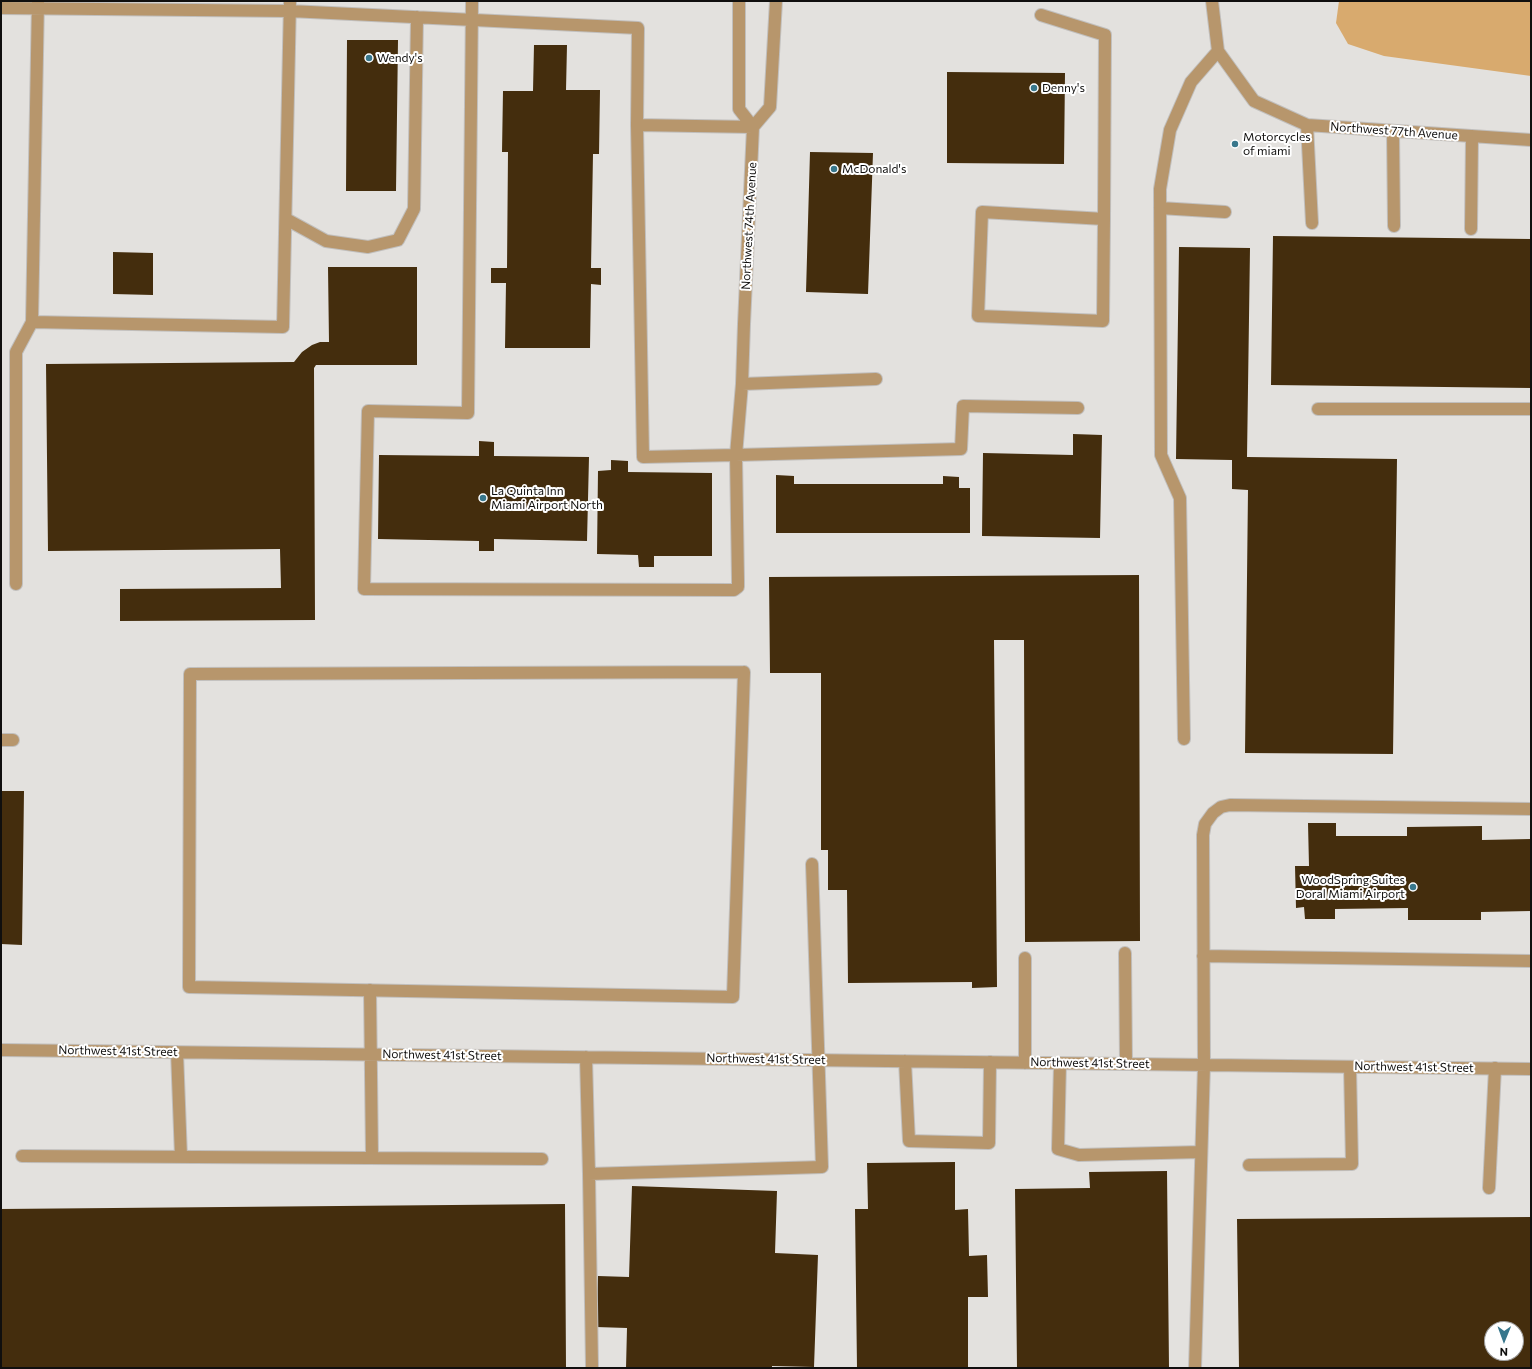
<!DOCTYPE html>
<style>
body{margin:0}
#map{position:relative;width:1532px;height:1369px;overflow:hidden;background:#e3e1de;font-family:Commissioner,sans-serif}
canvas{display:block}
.frame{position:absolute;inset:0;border:2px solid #100f0e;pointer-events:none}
.north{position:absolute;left:1484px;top:1321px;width:40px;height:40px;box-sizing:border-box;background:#fff;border:1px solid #9f9f9f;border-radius:50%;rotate:181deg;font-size:11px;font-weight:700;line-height:16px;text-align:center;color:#100f0e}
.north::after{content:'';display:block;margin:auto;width:14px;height:18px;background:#38778c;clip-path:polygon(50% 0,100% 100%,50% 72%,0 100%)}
</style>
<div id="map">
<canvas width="1532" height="1369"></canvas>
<div class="frame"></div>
<div class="north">N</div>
</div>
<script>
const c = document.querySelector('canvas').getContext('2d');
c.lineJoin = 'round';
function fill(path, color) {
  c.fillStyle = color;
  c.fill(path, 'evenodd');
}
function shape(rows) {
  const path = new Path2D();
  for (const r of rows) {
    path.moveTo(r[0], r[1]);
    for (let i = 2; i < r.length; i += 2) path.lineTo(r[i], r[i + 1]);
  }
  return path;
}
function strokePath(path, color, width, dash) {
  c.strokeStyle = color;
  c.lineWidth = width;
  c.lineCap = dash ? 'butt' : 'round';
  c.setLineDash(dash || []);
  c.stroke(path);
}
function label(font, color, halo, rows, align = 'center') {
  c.font = font + ' Commissioner,sans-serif';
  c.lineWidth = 4;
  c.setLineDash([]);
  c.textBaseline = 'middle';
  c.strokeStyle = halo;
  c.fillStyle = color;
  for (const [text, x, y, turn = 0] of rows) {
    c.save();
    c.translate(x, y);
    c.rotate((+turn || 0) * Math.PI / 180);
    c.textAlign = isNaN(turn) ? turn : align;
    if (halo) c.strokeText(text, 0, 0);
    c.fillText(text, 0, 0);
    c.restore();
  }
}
const water = shape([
 [1339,1,1531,1,1531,76,1384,56,1348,44,1336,23]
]);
const building = shape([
 [347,40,398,40,396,191,346,191],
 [534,45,567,45,566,90,600,90,599,154,593,154,591,268,601,268,601,285,591,284,590,348,505,348,506,283,491,283,491,268,507,268,508,152,502,152,503,91,533,91],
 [947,72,1065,73,1064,164,947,163],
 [810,152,873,153,868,294,806,292],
 [1273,236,1531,239,1531,388,1271,385],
 [1179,247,1250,248,1247,457,1397,459,1393,754,1245,753,1248,490,1232,489,1232,460,1176,459],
 [113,252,153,253,153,295,113,294],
 [328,267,417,267,417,365,316,365,314,368,315,620,120,621,120,589,281,588,280,549,48,551,46,364,294,362,302,352,312,345,320,342,329,342],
 [1073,434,1102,435,1100,538,982,536,983,453,1073,455],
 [479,441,494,442,494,456,589,457,587,541,494,539,494,551,479,551,479,541,378,539,379,455,479,456],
 [611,460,628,461,628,472,712,473,712,556,654,556,654,567,639,567,638,555,597,554,598,471,611,470],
 [776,475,794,476,794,484,943,484,943,476,959,477,959,488,970,488,970,533,776,533],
 [1139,575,1140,941,1025,942,1024,640,994,640,997,987,972,988,972,982,848,983,847,890,828,890,828,850,821,850,821,673,770,673,769,577],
 [1,791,24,791,22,945,1,944],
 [1308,823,1336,823,1336,836,1407,836,1407,827,1482,826,1482,840,1531,839,1531,911,1481,912,1481,920,1408,920,1408,908,1335,909,1335,919,1305,919,1304,907,1296,908,1295,866,1309,866],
 [955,1162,955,1210,968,1209,969,1256,987,1255,988,1297,968,1297,968,1368,857,1368,855,1209,868,1209,867,1163],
 [1167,1171,1169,1368,1017,1368,1015,1189,1090,1188,1089,1172],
 [632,1186,777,1191,775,1253,818,1255,814,1367,772,1366,772,1368,626,1368,627,1328,596,1327,598,1276,629,1277],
 [565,1204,566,1368,2,1368,1,1209],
 [1531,1217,1531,1368,1239,1368,1237,1219],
 [1492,1329,1516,1329,1516,1353,1492,1353]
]);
const minor = shape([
 [472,1,468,413,368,411,364,589,734,590,738,587,738,581,736,455,961,449,963,406,1078,408],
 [739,1,739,109,753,127],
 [776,1,770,107,753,127,744,324,742,384,876,379],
 [1212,1,1218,51,1254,101,1307,125,1531,140],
 [1,8,290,11,638,28,637,125],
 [1041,15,1105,35,1104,219,1103,321,978,316,982,212,1104,219],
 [1307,125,1312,223],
 [1393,131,1394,226],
 [1160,208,1225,212],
 [286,219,326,241,368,247,398,240,414,209,417,17],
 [1471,229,1472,136],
 [32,322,283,327,290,1],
 [742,384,736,455,643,457,637,125,753,127],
 [1318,409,1531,409],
 [16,584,16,352,32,322,38,1],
 [744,672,733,997,189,987,190,674,744,672],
 [1184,739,1180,498,1161,455,1160,189,1170,130,1191,82,1218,51],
 [1,740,13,740],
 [1125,953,1126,1064],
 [1203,956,1531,961],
 [1025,958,1025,1063],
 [370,990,372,1158],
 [1,1050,1531,1069],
 [177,1052,181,1157],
 [586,1057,589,1174,822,1167,812,864],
 [905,1061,909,1141,989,1143,990,1062],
 [1060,1063,1058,1149,1079,1155,1201,1152],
 [22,1156,542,1159],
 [1249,1165,1352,1164,1350,1067],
 [589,1174,592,1368],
 [1489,1188,1495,1068],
 [1195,1368,1204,1065,1203,835,1205,824,1213,813,1221,807,1230,805,1531,809]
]);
const markers = [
 [369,58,4,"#38778c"],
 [1034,88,4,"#38778c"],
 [1235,144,4,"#38778c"],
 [834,169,4,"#38778c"],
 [483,498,4,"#38778c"],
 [1413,887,4,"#38778c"]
];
const poiNames = [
 ["Wendy's",377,58],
 ["Denny's",1042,88],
 ["Motorcycles",1243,137],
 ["of miami",1243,151],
 ["McDonald's",842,169],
 ["La Quinta Inn",491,491],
 ["Miami Airport North",491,505],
 ["WoodSpring Suites",1405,880,"right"],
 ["Doral Miami Airport",1405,894,"right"]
];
const streetNames = [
 ["Northwest 77th Avenue",1394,131,4],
 ["Northwest 74th Avenue",749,226,-87],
 ["Northwest 41st Street",118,1051,1],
 ["Northwest 41st Street",442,1055,1],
 ["Northwest 41st Street",766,1059,1],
 ["Northwest 41st Street",1090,1063,1],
 ["Northwest 41st Street",1414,1067,1]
];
fill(water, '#d8aa6e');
fill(building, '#442d0d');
strokePath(minor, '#c1bfbd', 14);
strokePath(minor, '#b7966c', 12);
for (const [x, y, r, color] of markers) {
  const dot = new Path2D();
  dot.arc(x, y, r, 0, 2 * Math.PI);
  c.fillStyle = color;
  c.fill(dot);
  strokePath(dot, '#fff', 1.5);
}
label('12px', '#100f0e', '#fff', poiNames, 'left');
label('12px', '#100f0e', '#fff', streetNames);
</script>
